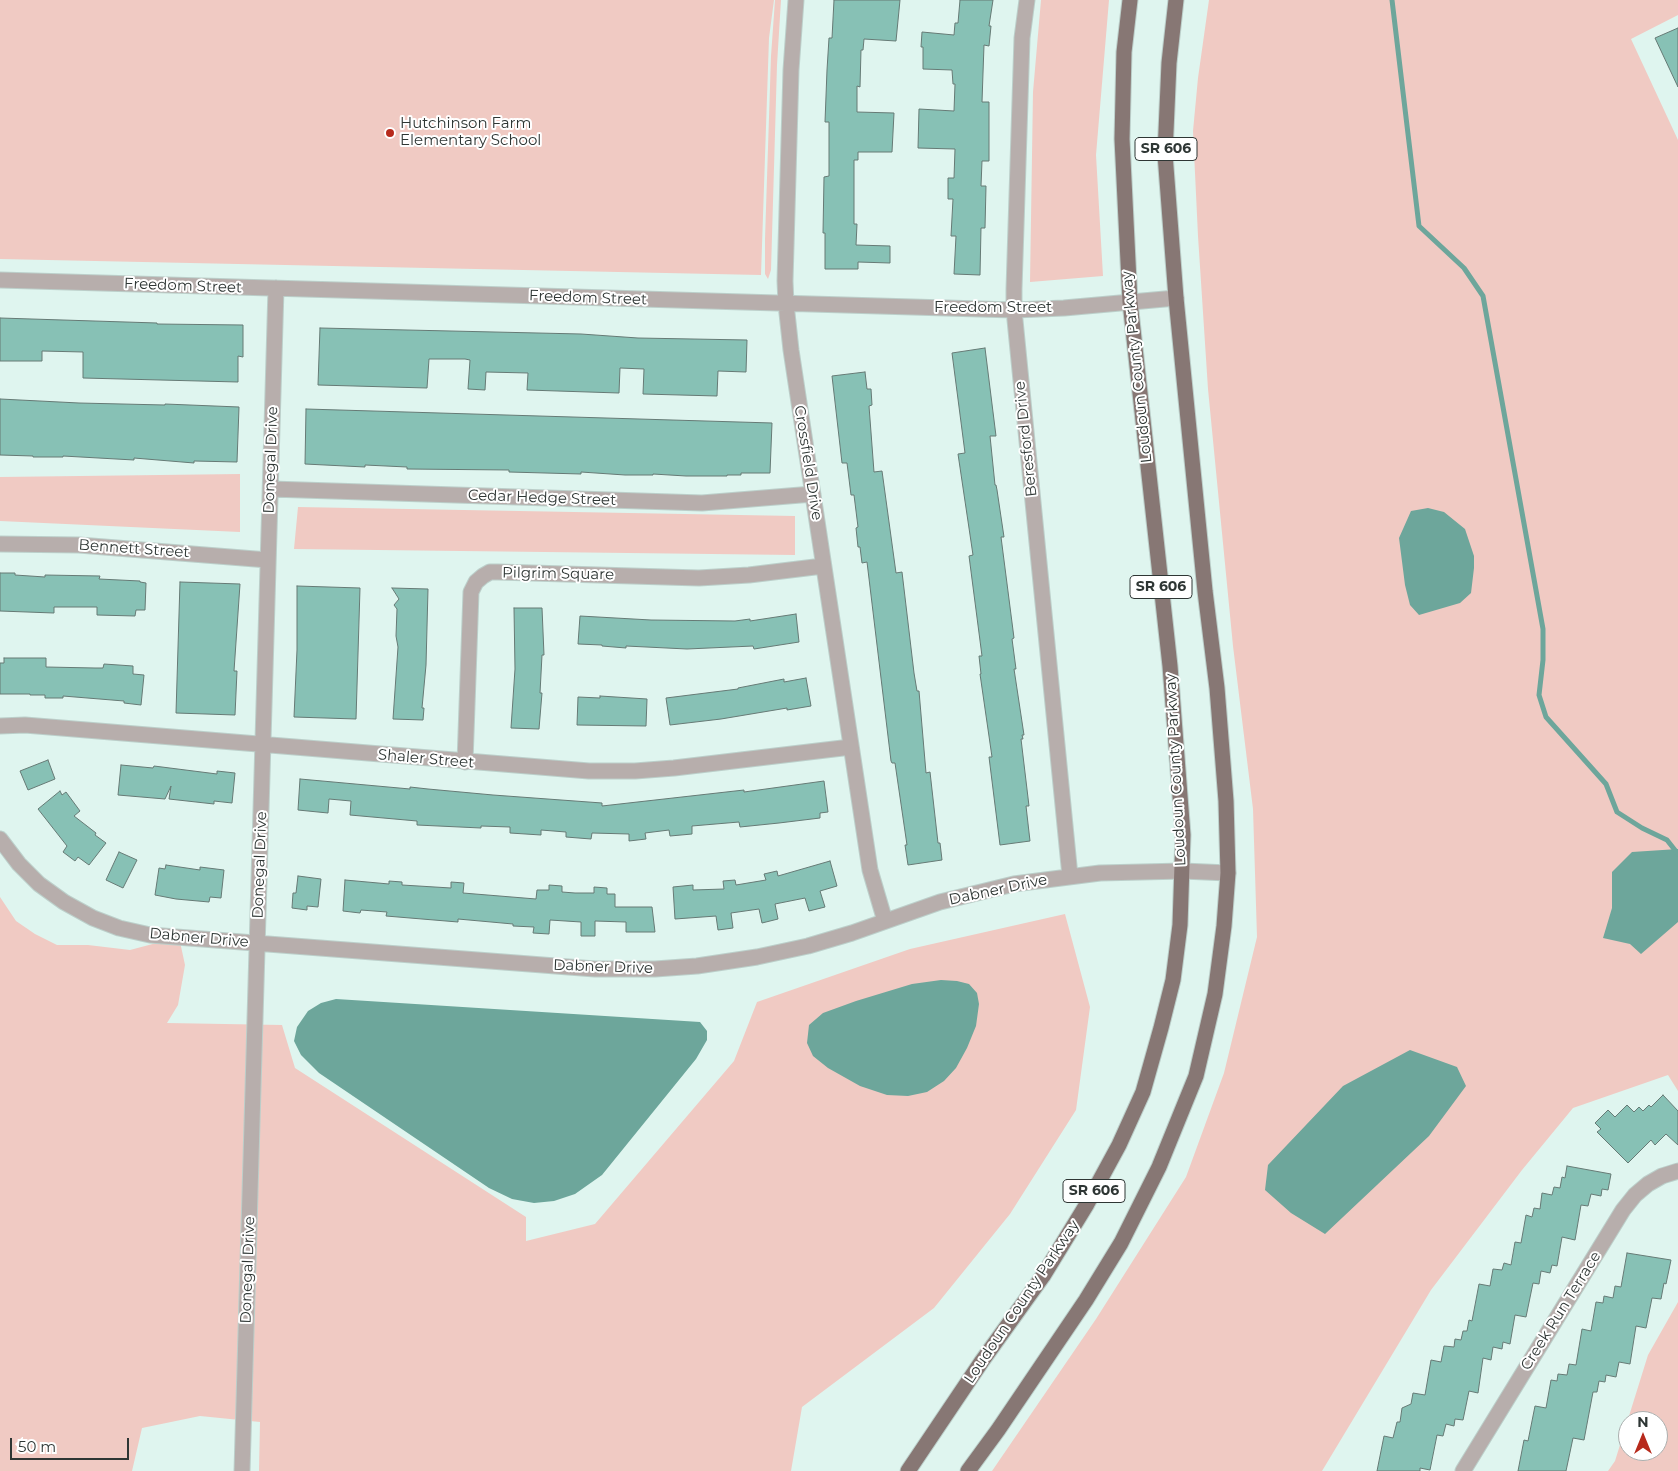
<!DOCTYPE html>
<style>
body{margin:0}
#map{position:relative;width:1678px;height:1471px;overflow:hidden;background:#dff5ef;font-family:Montserrat,sans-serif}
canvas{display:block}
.north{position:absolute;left:1618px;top:1411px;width:50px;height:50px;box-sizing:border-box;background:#fff;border:1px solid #abafae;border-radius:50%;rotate:0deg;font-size:14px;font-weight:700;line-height:20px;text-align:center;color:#2e3634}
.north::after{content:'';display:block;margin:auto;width:18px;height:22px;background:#b72a1c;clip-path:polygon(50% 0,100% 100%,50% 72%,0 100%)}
.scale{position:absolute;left:10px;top:1438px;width:119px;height:22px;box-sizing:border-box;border:2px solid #2e3634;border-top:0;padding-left:6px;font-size:15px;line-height:18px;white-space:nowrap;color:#2e3634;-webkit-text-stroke:4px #fff;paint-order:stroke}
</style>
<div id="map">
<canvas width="1678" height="1471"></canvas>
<div class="north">N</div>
<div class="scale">50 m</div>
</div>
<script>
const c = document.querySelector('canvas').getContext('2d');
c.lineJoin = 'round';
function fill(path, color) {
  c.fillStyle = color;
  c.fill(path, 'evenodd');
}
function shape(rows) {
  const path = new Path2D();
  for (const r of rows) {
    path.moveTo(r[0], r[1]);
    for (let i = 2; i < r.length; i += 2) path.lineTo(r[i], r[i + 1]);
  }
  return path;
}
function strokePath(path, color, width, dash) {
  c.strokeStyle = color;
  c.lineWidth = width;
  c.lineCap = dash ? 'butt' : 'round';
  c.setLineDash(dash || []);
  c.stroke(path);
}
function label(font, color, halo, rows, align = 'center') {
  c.font = font + ' Montserrat,sans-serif';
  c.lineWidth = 4;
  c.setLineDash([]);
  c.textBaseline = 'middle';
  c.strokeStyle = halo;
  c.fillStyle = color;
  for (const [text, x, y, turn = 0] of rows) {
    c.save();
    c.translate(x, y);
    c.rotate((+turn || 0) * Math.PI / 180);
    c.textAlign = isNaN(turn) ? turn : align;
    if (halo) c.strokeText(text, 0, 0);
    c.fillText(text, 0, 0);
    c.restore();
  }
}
const green = shape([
 [0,0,774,0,769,38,761,275,0,259],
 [775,0,781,0,777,65,771,270,768,279,765,274,765,239,771,56],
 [1041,0,1109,0,1096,155,1103,276,1030,282,1033,92],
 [1209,0,1678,0,1678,15,1631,39,1678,140,1678,1091,1668,1075,1573,1108,1522,1170,1431,1290,1322,1471,992,1471,1096,1319,1186,1177,1224,1073,1257,937,1253,809,1233,646,1208,389,1198,236,1193,131,1198,78],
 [240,474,240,532,0,521,0,477],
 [298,507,795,516,795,555,294,549],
 [0,897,16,921,35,934,57,945,88,945,130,950,179,937,185,965,178,1005,167,1023,282,1025,295,1068,526,1217,526,1241,595,1224,734,1061,757,1002,910,949,1065,914,1090,1007,1076,1110,1010,1214,934,1308,802,1407,791,1471,259,1471,260,1422,200,1416,142,1428,132,1471,0,1471],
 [1678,1302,1678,1471,1608,1471,1615,1461,1648,1355],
 [1628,1421,1658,1421,1658,1451,1628,1451]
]);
const water = shape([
 [1428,508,1444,512,1465,529,1474,556,1474,568,1471,593,1460,603,1419,615,1410,605,1405,585,1399,538,1411,511],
 [1678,849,1678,922,1641,954,1630,944,1603,938,1612,908,1612,872,1632,852],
 [941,980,957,981,969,984,977,993,979,1004,976,1026,967,1048,956,1068,944,1081,927,1092,908,1096,887,1095,860,1086,828,1068,813,1056,807,1043,809,1025,823,1013,856,1001,912,984],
 [336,999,700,1022,707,1031,707,1040,696,1059,602,1175,575,1194,554,1201,534,1203,512,1199,489,1188,319,1073,301,1055,294,1041,297,1027,308,1011,321,1003],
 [1410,1050,1457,1067,1466,1086,1429,1136,1325,1234,1291,1213,1265,1190,1268,1165,1343,1086]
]);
const stream = shape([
 [1392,0,1419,226,1464,268,1483,296,1543,629,1543,660,1539,695,1546,717,1606,784,1617,812,1642,828,1667,840,1678,854]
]);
const building = shape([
 [834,0,900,0,896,41,864,39,863,50,861,50,860,87,857,86,857,112,894,113,892,152,858,152,858,160,854,160,854,224,857,224,856,245,890,246,890,263,858,262,858,269,825,269,825,233,823,233,824,177,829,176,829,122,825,122,827,70,829,38,832,38,834,0],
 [960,0,993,0,989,26,991,26,989,46,984,45,983,73,982,102,989,102,989,161,982,161,981,186,986,186,985,228,981,228,980,275,954,274,956,236,951,236,953,199,948,199,948,178,954,178,955,149,918,148,919,109,954,111,955,84,953,84,952,70,923,69,923,47,921,47,922,32,954,35,955,23,958,23,960,0],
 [1678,28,1678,87,1655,38,1678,28],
 [0,318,157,323,157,324,243,325,243,357,238,356,238,382,83,378,83,352,42,351,42,361,0,361,0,318],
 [320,328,581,334,638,338,747,340,746,372,718,371,717,396,643,394,644,369,620,368,619,393,527,390,528,373,486,372,485,390,468,389,470,360,465,359,429,359,427,388,318,385,320,328],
 [985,348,996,436,990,436,995,485,996,485,997,490,1004,537,1001,537,1014,638,1012,639,1016,669,1014,669,1024,735,1022,735,1023,739,1021,739,1029,806,1026,806,1030,841,1000,845,989,757,992,757,980,674,981,674,979,656,982,656,969,556,973,555,958,454,965,453,952,353,985,348],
 [865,372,867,389,871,389,872,405,869,406,874,472,882,471,896,573,902,572,914,673,917,691,919,691,926,773,930,772,938,843,940,843,942,860,908,865,905,845,907,845,895,763,892,763,891,761,867,562,862,563,860,547,858,547,856,528,858,527,854,495,851,495,847,463,842,463,832,376,865,372],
 [0,399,79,403,165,405,165,404,239,407,237,462,194,461,194,463,134,458,134,460,63,456,63,457,33,457,33,456,0,455,0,399],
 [306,409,772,423,770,473,741,473,741,475,727,475,727,476,686,476,653,474,653,475,625,475,581,472,581,474,509,472,509,470,407,469,407,467,365,465,365,467,305,464,306,409],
 [0,573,15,573,15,575,45,577,45,575,100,576,99,579,140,581,140,582,146,583,145,610,136,610,135,616,97,615,97,607,54,607,54,613,0,611,0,573],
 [180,582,240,584,234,671,237,671,235,715,176,713,180,582],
 [297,586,360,588,356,719,294,717,297,650,297,586],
 [392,588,428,589,426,665,422,708,424,708,423,720,393,719,398,647,396,636,397,609,394,605,399,599,392,588],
 [514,608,542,608,544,655,542,655,540,693,542,693,539,729,511,728,515,669,514,608],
 [796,614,799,642,754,649,753,646,687,649,626,646,626,648,602,646,602,645,578,644,580,616,651,620,735,621,750,619,750,621,796,614],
 [4,658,46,658,46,667,95,668,103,668,104,664,133,666,133,674,144,675,141,705,124,703,124,701,63,696,63,698,45,698,45,695,30,695,30,694,0,694,0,663,4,663,4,658],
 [806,678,811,706,787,710,787,708,721,719,670,725,666,698,738,689,738,688,784,679,784,682,806,678],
 [600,696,647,699,646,726,577,725,578,697,600,698,600,696],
 [48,760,55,779,28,790,20,771,48,760],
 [121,765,153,768,154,766,217,774,217,771,235,773,232,803,214,801,214,804,169,799,171,786,165,799,118,795,121,765],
 [300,779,410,789,410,787,428,789,493,795,602,803,602,806,744,790,744,792,824,781,828,812,820,813,820,818,779,823,740,827,739,822,692,826,692,834,670,836,669,830,645,833,646,839,629,841,629,834,592,833,591,839,566,837,566,832,541,830,541,835,510,833,510,827,481,826,481,828,417,825,417,821,350,815,351,801,329,799,328,813,298,810,300,779],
 [60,791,62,795,66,792,80,811,74,816,96,833,95,835,106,843,89,865,78,857,75,861,63,852,67,846,38,809,60,791],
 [119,852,137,860,123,888,106,880,119,852],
 [830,861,837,886,820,891,825,907,809,911,805,898,775,904,778,919,762,923,759,909,731,913,733,928,718,930,716,916,675,919,673,887,693,885,693,890,724,889,723,881,735,880,736,885,766,880,764,874,777,871,778,876,830,861],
 [166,865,200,870,200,867,224,870,221,898,210,897,209,902,176,899,155,895,159,868,165,869,166,865],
 [298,876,321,879,318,907,307,906,307,910,292,908,293,893,296,893,298,876],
 [345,880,389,884,389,881,402,882,402,885,451,888,451,882,464,883,463,893,536,899,537,890,549,890,549,885,562,886,562,892,575,893,594,893,594,887,607,888,607,894,615,894,615,907,652,907,655,932,626,932,626,922,595,921,595,936,581,936,581,922,550,920,549,934,533,933,534,927,513,926,513,924,458,919,458,922,386,916,387,912,361,910,360,913,343,911,345,880],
 [1663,1095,1678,1111,1678,1145,1666,1134,1655,1145,1651,1140,1628,1163,1597,1132,1601,1129,1595,1123,1608,1110,1615,1117,1627,1105,1634,1112,1639,1107,1643,1111,1649,1105,1651,1107,1663,1095],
 [1567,1166,1611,1174,1608,1190,1602,1189,1601,1196,1591,1194,1588,1206,1581,1205,1575,1240,1562,1237,1557,1266,1552,1265,1550,1273,1541,1271,1539,1284,1533,1283,1526,1317,1515,1315,1510,1344,1503,1342,1502,1349,1493,1347,1491,1360,1483,1358,1478,1393,1469,1391,1463,1420,1455,1419,1454,1426,1446,1424,1443,1436,1437,1435,1430,1470,1420,1468,1420,1471,1377,1471,1384,1436,1393,1438,1397,1422,1400,1422,1402,1408,1411,1404,1413,1393,1425,1395,1431,1360,1441,1362,1444,1346,1454,1347,1455,1339,1461,1340,1463,1331,1467,1331,1469,1320,1472,1321,1479,1284,1490,1286,1493,1269,1502,1270,1504,1263,1511,1265,1515,1242,1521,1243,1526,1215,1532,1217,1534,1208,1540,1209,1542,1193,1552,1195,1554,1187,1560,1188,1562,1177,1565,1178,1567,1166],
 [1627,1253,1671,1260,1666,1284,1664,1283,1661,1299,1652,1298,1646,1328,1636,1326,1630,1364,1619,1362,1616,1377,1606,1375,1605,1382,1599,1381,1597,1392,1593,1392,1584,1440,1573,1438,1566,1471,1518,1471,1524,1440,1528,1441,1535,1406,1546,1408,1551,1380,1557,1381,1558,1374,1567,1375,1569,1364,1576,1365,1582,1329,1591,1331,1596,1302,1603,1303,1604,1296,1613,1298,1615,1286,1621,1287,1627,1253]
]);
const street = shape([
 [796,0,791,70,785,281,786,304,791,350,870,870,885,921],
 [1027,0,1022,38,1014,289,1014,310,1070,876],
 [0,280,1014,310,1064,308,1176,298],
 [271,489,702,503,813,494],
 [0,544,79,545,268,560],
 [0,726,25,725,589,771,635,771,674,768,851,747],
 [465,762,471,592,476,582,483,576,490,572,498,572,699,578,749,575,823,566],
 [0,839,19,864,39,884,64,902,93,918,119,928,150,935,595,969,655,969,697,966,757,957,808,946,852,933,940,902,1014,884,1100,873,1183,871,1228,873],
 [242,1471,276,288],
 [1463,1471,1623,1210,1635,1195,1648,1184,1662,1176,1678,1171]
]);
const primary = shape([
 [908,1471,982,1361,1043,1276,1087,1204,1119,1145,1143,1092,1161,1028,1173,980,1180,925,1183,835,1170,666,1130,302,1122,139,1124,52,1130,0],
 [968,1471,998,1430,1086,1300,1121,1243,1159,1167,1196,1076,1215,994,1224,926,1228,873,1226,801,1217,688,1205,591,1176,298,1165,154,1169,63,1176,0]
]);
const markers = [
 [390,133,5,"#b72a1c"]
];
const shields = [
 [1166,149,62],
 [1161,587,62],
 [1094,1191,62]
];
const shieldNames = [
 ["SR 606",1166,149],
 ["SR 606",1161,587],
 ["SR 606",1094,1191]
];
const poiNames = [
 ["Hutchinson Farm",400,124],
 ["Elementary School",400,141]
];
const streetNames = [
 ["Freedom Street",183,286,2],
 ["Freedom Street",588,298,2],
 ["Freedom Street",993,308],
 ["Loudoun County Parkway",1137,367,-96],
 ["Beresford Drive",1026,439,-96],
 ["Donegal Drive",271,460,-88],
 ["Crossfield Drive",808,463,81],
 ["Cedar Hedge Street",542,498,2],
 ["Bennett Street",134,549,4],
 ["Pilgrim Square",558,574,1],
 ["Shaler Street",426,759,5],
 ["Loudoun County Parkway",1176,770,-93],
 ["Donegal Drive",260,865,-88],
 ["Dabner Drive",998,890,-12],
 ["Dabner Drive",199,938,5],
 ["Dabner Drive",603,967,2],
 ["Donegal Drive",248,1270,-88],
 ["Loudoun County Parkway",1022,1302,-56],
 ["Creek Run Terrace",1561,1311,-58]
];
fill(green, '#f0cac3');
fill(water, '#6da69b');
strokePath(stream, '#6da69b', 5);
fill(building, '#87c1b5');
strokePath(building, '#667a75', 1);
strokePath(street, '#bccfca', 17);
strokePath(primary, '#bccfca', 17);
strokePath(street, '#b7aeac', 15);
strokePath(primary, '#877774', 15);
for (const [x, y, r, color] of markers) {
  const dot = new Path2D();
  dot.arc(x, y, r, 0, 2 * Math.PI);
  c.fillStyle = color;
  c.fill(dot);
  strokePath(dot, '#fff', 2);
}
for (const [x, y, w] of shields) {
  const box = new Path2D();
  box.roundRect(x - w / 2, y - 11.5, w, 23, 4);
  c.fillStyle = '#fff';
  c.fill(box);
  strokePath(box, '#2e3634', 1);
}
label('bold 14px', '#2e3634', null, shieldNames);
label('15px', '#2e3634', '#fff', poiNames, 'left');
label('15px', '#2e3634', '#fff', streetNames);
</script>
